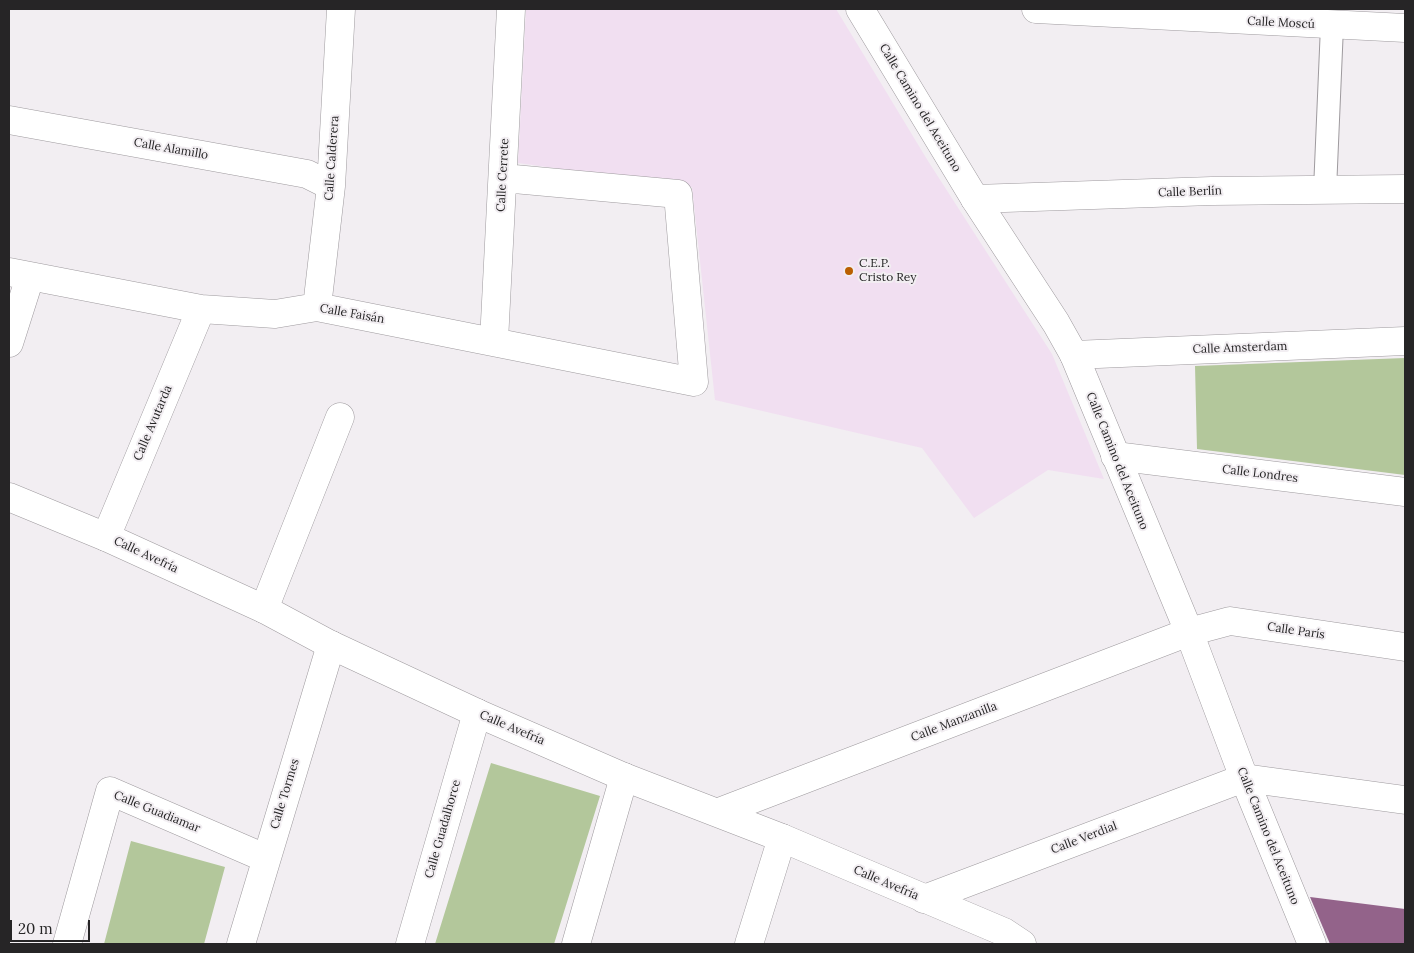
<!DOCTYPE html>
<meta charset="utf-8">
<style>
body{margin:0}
#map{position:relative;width:1414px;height:953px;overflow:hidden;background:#f2eef2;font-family:Lora,serif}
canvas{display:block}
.frame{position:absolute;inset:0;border:10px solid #262526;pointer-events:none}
.scale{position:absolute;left:10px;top:920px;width:80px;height:22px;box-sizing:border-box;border:2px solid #262526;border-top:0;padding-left:6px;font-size:15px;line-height:18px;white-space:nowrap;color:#262526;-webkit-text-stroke:4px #f2eef2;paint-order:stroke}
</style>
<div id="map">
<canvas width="1414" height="953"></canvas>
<div class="frame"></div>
<div class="scale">20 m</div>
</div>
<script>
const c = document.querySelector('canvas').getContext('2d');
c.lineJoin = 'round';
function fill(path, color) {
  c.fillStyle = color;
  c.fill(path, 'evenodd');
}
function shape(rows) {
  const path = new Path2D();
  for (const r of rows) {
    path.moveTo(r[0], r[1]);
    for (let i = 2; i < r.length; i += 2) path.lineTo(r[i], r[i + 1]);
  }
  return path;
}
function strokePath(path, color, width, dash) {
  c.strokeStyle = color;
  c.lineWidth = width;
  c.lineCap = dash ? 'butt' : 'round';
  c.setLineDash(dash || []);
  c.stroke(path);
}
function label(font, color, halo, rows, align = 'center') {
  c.font = font + ' Lora,serif';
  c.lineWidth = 4;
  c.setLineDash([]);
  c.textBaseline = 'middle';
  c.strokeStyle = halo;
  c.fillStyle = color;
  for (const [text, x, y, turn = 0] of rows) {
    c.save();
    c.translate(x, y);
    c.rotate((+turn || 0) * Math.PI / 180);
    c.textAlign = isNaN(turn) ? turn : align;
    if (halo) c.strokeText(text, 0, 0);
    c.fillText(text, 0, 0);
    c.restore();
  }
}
const education = shape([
 [526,9,836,9,928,161,1052,354,1104,479,1048,470,974,518,922,448,715,400,692,187,518,163]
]);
const green = shape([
 [1405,358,1405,475,1197,449,1195,366],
 [491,763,600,796,554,944,435,944],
 [131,841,225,867,204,944,104,944]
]);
const building = shape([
 [1310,897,1405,909,1405,944,1330,944]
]);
const pedestrian = shape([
 [1325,190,1332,26]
]);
const minor = shape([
 [1036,9,1405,28],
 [9,120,307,174,331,186],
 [975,199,1212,191,1405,189],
 [9,272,201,309,275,314,317,307,694,382,678,194,503,178],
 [317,307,331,186,341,9],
 [494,341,511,9],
 [9,343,30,277],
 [1074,355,1405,341],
 [1115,456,1405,492],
 [106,537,201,309],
 [264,609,340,417],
 [719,812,1189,632,1230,621,1405,647],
 [924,899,1244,778,1405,800],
 [67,944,110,791,265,858],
 [241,944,331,645],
 [410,944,477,713],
 [576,944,624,777],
 [749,944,782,838]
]);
const tertiary = shape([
 [860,9,975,199,1056,323,1074,355,1189,632,1244,778,1312,944],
 [9,497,106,537,264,609,331,645,477,713,624,777,782,838,1004,932,1022,944]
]);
const markers = [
 [849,271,5,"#ba5f01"]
];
const streetNames = [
 ["Calle Moscú",1281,23,3],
 ["Calle Camino del Aceituno",920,108,59],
 ["Calle Alamillo",171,149,10],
 ["Calle Calderera",332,158,-86],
 ["Calle Cerrete",503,175,-87],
 ["Calle Berlín",1190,192,-2],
 ["Calle Faisán",352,314,10],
 ["Calle Amsterdam",1240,348,-2],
 ["Calle Avutarda",153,423,-67],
 ["Calle Camino del Aceituno",1117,461,68],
 ["Calle Londres",1260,474,7],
 ["Calle Avefría",146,555,25],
 ["Calle París",1296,631,8],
 ["Calle Manzanilla",954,722,-21],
 ["Calle Avefría",512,728,23],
 ["Calle Tormes",285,794,-73],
 ["Calle Guadiamar",157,812,22],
 ["Calle Guadalhorce",443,829,-74],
 ["Calle Camino del Aceituno",1268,836,68],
 ["Calle Verdial",1084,838,-21],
 ["Calle Avefría",886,883,23]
];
const poiNames = [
 ["C.E.P.",859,264],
 ["Cristo Rey",859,278]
];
fill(education, '#f1dff1');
fill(green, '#b3c79b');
fill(building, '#93638a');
strokePath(pedestrian, '#9e9a9e', 24);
strokePath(minor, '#9e9a9e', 29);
strokePath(tertiary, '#9e9a9e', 29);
strokePath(pedestrian, '#fff', 22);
strokePath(minor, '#fff', 28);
strokePath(tertiary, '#fff', 28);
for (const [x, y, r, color] of markers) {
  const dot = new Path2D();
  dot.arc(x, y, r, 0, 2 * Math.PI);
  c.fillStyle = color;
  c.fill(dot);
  strokePath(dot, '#f2eef2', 2);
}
label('12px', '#262526', '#f2eef2', streetNames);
label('12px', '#262526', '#f2eef2', poiNames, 'left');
</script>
